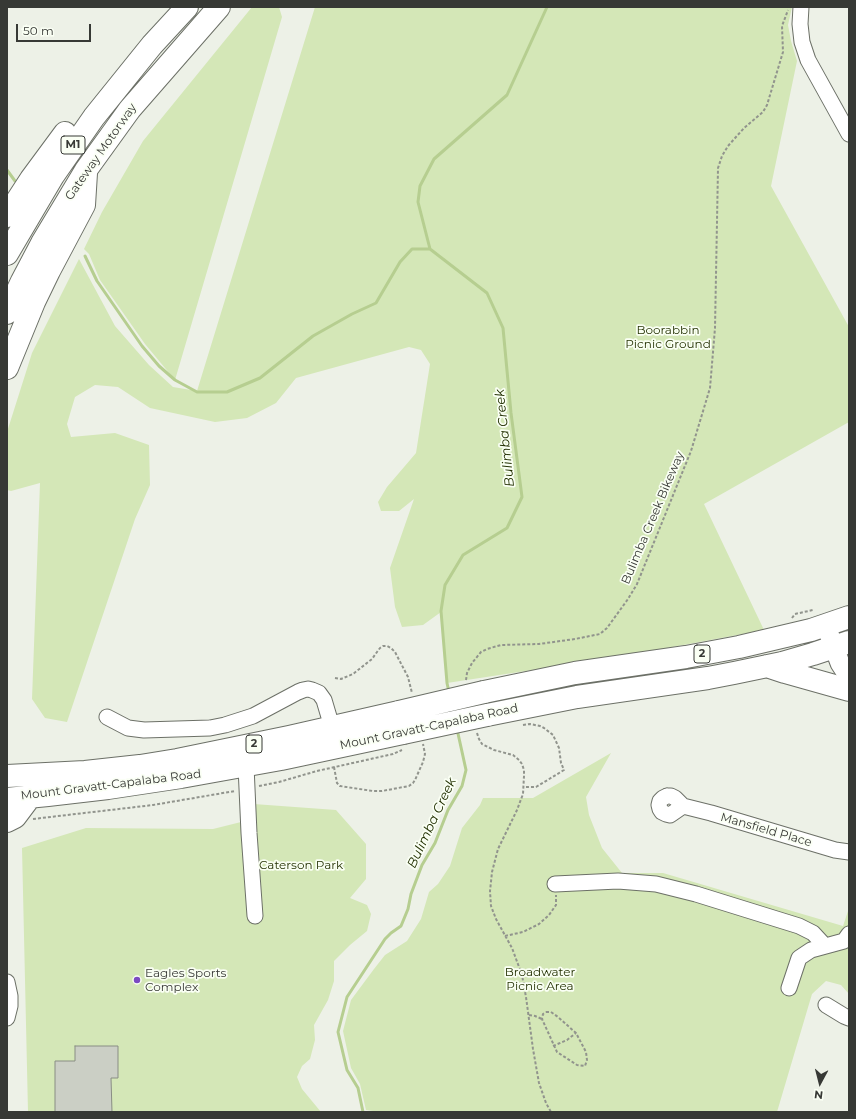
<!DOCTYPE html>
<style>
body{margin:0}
#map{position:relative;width:856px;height:1119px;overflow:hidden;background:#edf1e7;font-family:Montserrat,sans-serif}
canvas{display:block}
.frame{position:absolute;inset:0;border:8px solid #373935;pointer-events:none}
.north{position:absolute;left:800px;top:1063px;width:40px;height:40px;-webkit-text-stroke:3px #fafff4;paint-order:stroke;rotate:187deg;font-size:11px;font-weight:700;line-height:16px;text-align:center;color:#373935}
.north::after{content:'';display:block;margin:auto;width:14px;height:18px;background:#373935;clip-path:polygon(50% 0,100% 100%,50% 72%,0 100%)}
.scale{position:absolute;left:16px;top:24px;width:75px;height:18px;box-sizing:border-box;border:2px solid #373935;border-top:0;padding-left:5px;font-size:12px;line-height:14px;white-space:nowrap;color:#373935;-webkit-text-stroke:3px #fafff4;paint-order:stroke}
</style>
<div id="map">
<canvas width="856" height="1119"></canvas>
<div class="frame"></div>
<div class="north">N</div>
<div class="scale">50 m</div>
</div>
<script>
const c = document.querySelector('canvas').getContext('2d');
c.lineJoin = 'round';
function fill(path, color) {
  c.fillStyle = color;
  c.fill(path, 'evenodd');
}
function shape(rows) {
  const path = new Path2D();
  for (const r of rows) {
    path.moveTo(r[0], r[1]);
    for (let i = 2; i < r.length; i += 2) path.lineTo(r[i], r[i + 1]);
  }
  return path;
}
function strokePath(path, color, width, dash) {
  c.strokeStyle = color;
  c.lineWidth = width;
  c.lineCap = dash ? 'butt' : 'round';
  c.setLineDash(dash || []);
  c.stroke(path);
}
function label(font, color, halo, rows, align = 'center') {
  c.font = font + ' Montserrat,sans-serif';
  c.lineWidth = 3.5;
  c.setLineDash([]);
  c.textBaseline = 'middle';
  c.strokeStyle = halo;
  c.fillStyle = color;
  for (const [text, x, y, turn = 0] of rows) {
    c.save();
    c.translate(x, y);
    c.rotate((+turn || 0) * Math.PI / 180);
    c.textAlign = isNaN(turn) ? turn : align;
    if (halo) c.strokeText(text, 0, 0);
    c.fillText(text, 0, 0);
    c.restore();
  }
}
const green = shape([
 [252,7,279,7,282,17,175,380,145,344,100,280,89,254,84,249,102,212,143,141],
 [315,7,792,7,788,25,791,41,797,61,771,186,849,327,849,422,704,504,764,630,624,656,447,683,441,612,423,625,402,627,395,607,390,568,414,499,399,511,381,511,378,502,387,487,416,453,430,364,421,350,409,347,296,378,276,403,247,418,215,422,150,408,118,387,95,385,75,397,67,424,71,437,115,433,149,445,150,485,135,519,67,722,45,718,32,699,40,483,11,491,7,490,7,432,32,353,79,259,115,326,149,365,173,387,197,391],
 [611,753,586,797,589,815,602,848,622,873,663,873,843,926,849,908,849,994,841,985,826,981,812,994,777,1112,380,1112,366,1110,360,1084,351,1068,343,1031,351,1000,374,969,385,955,407,941,421,919,429,892,438,884,450,866,462,828,480,805,483,798,533,798],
 [240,803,336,810,366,844,366,879,350,898,367,905,371,914,367,931,350,945,334,961,334,981,328,1000,314,1025,315,1040,310,1059,302,1066,297,1077,302,1089,321,1112,28,1112,22,848,86,828,213,829,241,822]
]);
const stream = shape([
 [7,170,15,181],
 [85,256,97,281,142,346,159,366,175,380,197,392,227,392,260,378,313,336,352,314,376,303,400,262,412,249,430,249],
 [449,692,447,683,441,611,445,585,463,555,507,528,522,497,511,413,503,328,487,293,430,249,418,202,420,186,434,159,507,95,547,7],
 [363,1112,358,1088,347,1070,338,1032,347,997,385,939,391,933,401,926,408,909,411,894,422,865,435,843,448,810,462,786,466,770,457,729]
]);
const building = shape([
 [75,1046,118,1046,118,1078,111,1078,112,1112,55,1112,55,1061,75,1061,75,1046]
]);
const path = shape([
 [792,618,795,614,813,610],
 [335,678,341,679,353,674,372,659,377,652,380,648,383,646,387,646,391,648,395,652,408,677,412,693],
 [466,680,467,673,472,663,481,652,487,649,501,645,539,644,575,639,600,634,607,628,628,599,637,584,691,451,710,388,715,328,718,168,722,156,728,146,744,128,763,112,767,105,783,52,782,26,788,10],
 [523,725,530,724,540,726,544,728,553,735,559,748,561,763,564,770,536,787,524,787],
 [477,733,479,739,482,744,494,750,513,755,519,760,522,764,524,770,524,776,523,794,517,810,498,849,492,872,490,891,491,906,496,919,512,948,522,975,526,997,533,1049,539,1083,546,1103,551,1112],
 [334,767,337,783,340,786,373,791,382,791,409,786,413,783,415,780,423,762,425,754,423,744],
 [259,786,279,782,317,771,393,754,402,750],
 [33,819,153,805,235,791],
 [505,936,523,932,539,924,549,915,556,905,556,895],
 [546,1012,551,1012,558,1017,576,1033,586,1052,587,1060,585,1066,577,1065,557,1052,542,1019,543,1014,546,1012],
 [529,1015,535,1016,542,1019],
 [553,1046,567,1040,576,1033]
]);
const minor = shape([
 [801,7,800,24,802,42,808,60,849,134],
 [107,717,128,728,144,730,210,728,225,725,253,716,298,692,303,690,308,689,312,690,319,693,324,700,332,727],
 [246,766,249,833,255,916],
 [667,796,671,796,675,798,683,806,670,815,666,814,662,812,660,809,659,805,660,801,663,798,667,796],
 [683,806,711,813,835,850,849,852],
 [555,884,618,881,656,884,696,894,799,926,813,933,825,946],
 [7,982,10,996,10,1006,7,1018],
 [789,988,799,958,811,950,844,941,849,934],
 [826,1005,844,1016,849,1018]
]);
const major = shape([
 [826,626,840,663,849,677]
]);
const highway = shape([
 [7,216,31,179,65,133],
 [7,254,53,176,94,117,152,45,187,7],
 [7,313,22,281,42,243,86,170,130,109,219,7],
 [7,368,34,302,49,271,84,205,86,173],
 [767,666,785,672,849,690],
 [484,692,575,673,686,657,739,647,811,630,849,617],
 [487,715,577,697,708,678,734,673,782,663,813,654,849,642],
 [7,776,85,772,140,766,177,760,289,737,399,712],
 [7,799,48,795,108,788,181,777,281,759,403,733],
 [7,821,15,817,30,797]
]);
const highwayBridge = shape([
 [399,712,484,692],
 [403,733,487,715]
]);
const markers = [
 [137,980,4,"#7b4ac2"]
];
const shields = [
 [73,145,24],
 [702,654,16],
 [254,744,16]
];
const shieldNames = [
 ["M1",73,145],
 ["2",702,654],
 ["2",254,744]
];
const streetNames = [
 ["Gateway Motorway",101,152,-55],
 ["Bulimba Creek Bikeway",653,518,-67],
 ["Mount Gravatt-Capalaba Road",429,727,-12],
 ["Mount Gravatt-Capalaba Road",111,785,-7],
 ["Mansfield Place",766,830,16]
];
const parkNames = [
 ["Boorabbin",668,330],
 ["Picnic Ground",668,344],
 ["Caterson Park",301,865],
 ["Broadwater",540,972],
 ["Picnic Area",540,986]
];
const poiNames = [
 ["Eagles Sports",145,973],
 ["Complex",145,987]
];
const waterNames = [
 ["Bulimba Creek",505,438,-96],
 ["Bulimba Creek",432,823,-65]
];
fill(green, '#d4e7b7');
strokePath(stream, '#b6ce90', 3);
fill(building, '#cbcfc5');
strokePath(building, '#898d84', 1);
strokePath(minor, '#6c7067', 17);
strokePath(major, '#6c7067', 21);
strokePath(highway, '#6c7067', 24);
strokePath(path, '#91948d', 2, [3, 2]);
strokePath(minor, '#fff', 15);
strokePath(major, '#fff', 19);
strokePath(highway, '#fff', 22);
strokePath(highwayBridge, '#6c7067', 24, []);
strokePath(highwayBridge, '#fff', 22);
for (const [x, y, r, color] of markers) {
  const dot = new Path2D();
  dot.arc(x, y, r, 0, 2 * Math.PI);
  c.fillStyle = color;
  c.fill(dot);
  strokePath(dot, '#fafff4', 1.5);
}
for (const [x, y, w] of shields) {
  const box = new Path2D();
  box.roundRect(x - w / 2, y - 9, w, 18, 3);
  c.fillStyle = '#fafff4';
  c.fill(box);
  strokePath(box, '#373935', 1);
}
label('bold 11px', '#373935', null, shieldNames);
label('12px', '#373935', '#fafff4', streetNames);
label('12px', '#263405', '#fafff4', parkNames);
label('12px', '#373935', '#fafff4', poiNames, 'left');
label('italic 13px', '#212f00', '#fafff4', waterNames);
</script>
